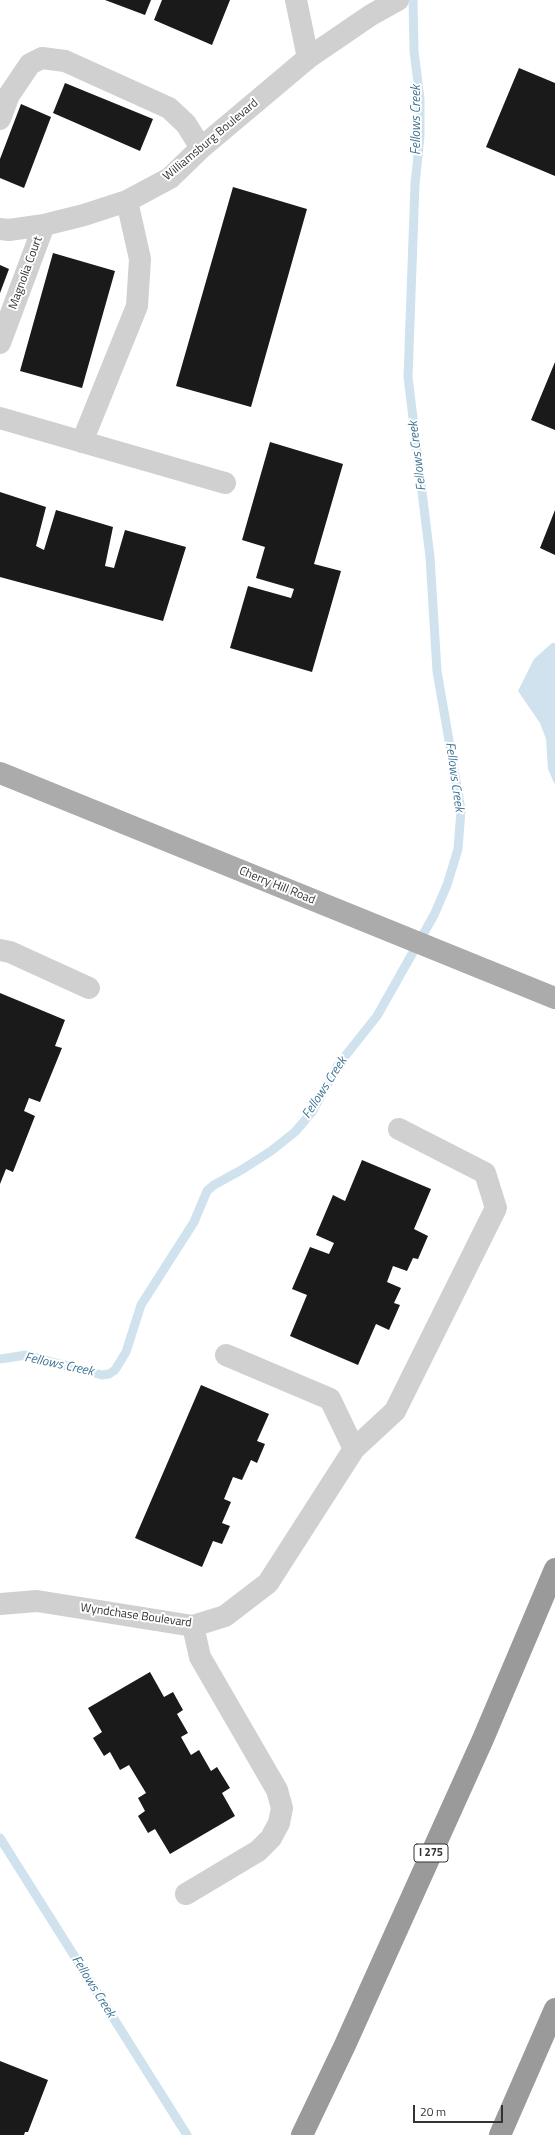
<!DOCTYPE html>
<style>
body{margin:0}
#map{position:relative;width:555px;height:2135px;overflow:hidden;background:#fff;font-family:"Titillium Web",sans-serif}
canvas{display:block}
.scale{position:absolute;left:413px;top:2105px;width:90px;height:18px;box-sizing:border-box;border:2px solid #333;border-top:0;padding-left:5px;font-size:12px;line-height:14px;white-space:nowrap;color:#333;-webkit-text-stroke:3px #fff;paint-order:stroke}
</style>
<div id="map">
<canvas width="555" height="2135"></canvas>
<div class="scale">20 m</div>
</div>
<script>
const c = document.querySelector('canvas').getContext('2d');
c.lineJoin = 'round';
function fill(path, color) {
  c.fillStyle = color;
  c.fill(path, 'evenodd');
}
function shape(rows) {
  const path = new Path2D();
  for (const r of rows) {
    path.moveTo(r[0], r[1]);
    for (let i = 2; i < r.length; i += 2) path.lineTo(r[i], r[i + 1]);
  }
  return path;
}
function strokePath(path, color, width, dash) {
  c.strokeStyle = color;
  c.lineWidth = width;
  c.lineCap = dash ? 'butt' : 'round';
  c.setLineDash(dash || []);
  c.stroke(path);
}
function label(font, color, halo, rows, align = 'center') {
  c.font = font + ' "Titillium Web",sans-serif';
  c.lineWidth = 4;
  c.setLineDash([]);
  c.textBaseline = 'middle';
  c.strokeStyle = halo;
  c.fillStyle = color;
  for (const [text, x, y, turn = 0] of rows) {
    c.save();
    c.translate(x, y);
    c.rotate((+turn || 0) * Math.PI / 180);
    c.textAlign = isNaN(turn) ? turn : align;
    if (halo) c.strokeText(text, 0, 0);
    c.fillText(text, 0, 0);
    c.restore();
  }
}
const water = shape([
 [552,643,555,643,555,785,548,769,546,739,540,723,518,691,534,659]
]);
const stream = shape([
 [0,1359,26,1355,102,1375,109,1374,115,1370,126,1352,141,1305,194,1222,207,1191,214,1185,243,1169,271,1151,295,1132,312,1112,338,1065,377,1016,434,915,447,885,458,849,461,810,437,671,430,557,408,377,415,184,420,136,420,99,414,51,413,0],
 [0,1838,187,2135]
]);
const building = shape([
 [105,0,151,0,145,15],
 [162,0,230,0,212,45,154,20],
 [519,68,555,83,555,176,486,147],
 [65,83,153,119,140,151,53,113],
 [21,104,51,117,24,188,0,178,0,159],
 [233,187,307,209,251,407,176,386],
 [53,253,115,271,82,388,20,371],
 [0,265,9,269,0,293],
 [555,362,555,430,531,420],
 [270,442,343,464,314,564,341,571,312,672,230,648,248,586,291,598,294,589,256,578,265,547,242,540],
 [0,492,46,507,36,546,44,550,56,510,113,527,105,566,114,568,125,530,186,547,163,621,0,577],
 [555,510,555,555,540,548],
 [0,993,65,1020,55,1046,62,1048,40,1102,29,1098,24,1111,35,1116,13,1172,6,1169,0,1184],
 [362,1160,431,1189,414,1229,428,1236,418,1259,413,1258,407,1271,393,1266,387,1282,401,1288,394,1303,400,1305,389,1330,376,1324,358,1365,290,1336,307,1295,292,1289,310,1247,329,1254,334,1243,316,1235,333,1195,345,1201],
 [201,1385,269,1414,257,1441,265,1444,257,1463,251,1460,242,1480,233,1477,224,1499,231,1502,222,1523,230,1526,222,1544,213,1541,202,1567,135,1538],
 [150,1672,164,1697,173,1692,183,1710,177,1714,188,1733,181,1737,191,1755,199,1750,211,1771,217,1767,230,1788,222,1793,235,1816,170,1854,155,1829,148,1833,138,1816,145,1811,138,1798,146,1793,129,1765,120,1770,110,1752,104,1756,93,1738,102,1732,88,1708],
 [0,2061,48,2080,28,2132,25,2132,24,2135,0,2135]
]);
const minor = shape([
 [296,0,308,58],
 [0,119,9,95,30,64,42,58,65,61,169,108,186,124,201,148],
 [0,229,9,230,44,225,84,215,127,201,170,178,201,148,308,58,371,15,398,0],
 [0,343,44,225],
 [0,418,225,483],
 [82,442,137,306,140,259,127,201],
 [0,950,10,952,89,988],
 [226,1355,330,1399,354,1449],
 [0,1604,37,1601,193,1626,225,1616,268,1583,354,1449,395,1411,496,1208,485,1173,399,1129],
 [186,1894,258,1851,271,1838,279,1823,282,1808,277,1790,200,1657,193,1626]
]);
const major = shape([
 [0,773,555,998]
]);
const highway = shape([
 [302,2135,345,2045,483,1739,555,1569],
 [500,2135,555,2009]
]);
const shields = [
 [431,1853,34]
];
const shieldNames = [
 ["I 275",431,1853]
];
const streetNames = [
 ["Williamsburg Boulevard",211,140,-40],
 ["Magnolia Court",26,273,-70],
 ["Cherry Hill Road",277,886,22],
 ["Wyndchase Boulevard",136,1616,8]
];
const waterNames = [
 ["Fellows Creek",417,120,-90],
 ["Fellows Creek",418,456,-97],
 ["Fellows Creek",454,777,82],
 ["Fellows Creek",325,1088,-57],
 ["Fellows Creek",59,1365,12],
 ["Fellows Creek",93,1987,58]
];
fill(water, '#cfe2ee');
strokePath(stream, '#cfe2ee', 9);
fill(building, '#1a1a1a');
strokePath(minor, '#d0d0d0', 22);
strokePath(major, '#ababab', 22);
strokePath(highway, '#9a9a9a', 22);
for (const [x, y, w] of shields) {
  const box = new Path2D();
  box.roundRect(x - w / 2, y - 9, w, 18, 3);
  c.fillStyle = '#fff';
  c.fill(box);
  strokePath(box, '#333', 1);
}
label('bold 11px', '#333', null, shieldNames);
label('12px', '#333', '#fff', streetNames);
label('italic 13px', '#3f7597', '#fff', waterNames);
</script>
